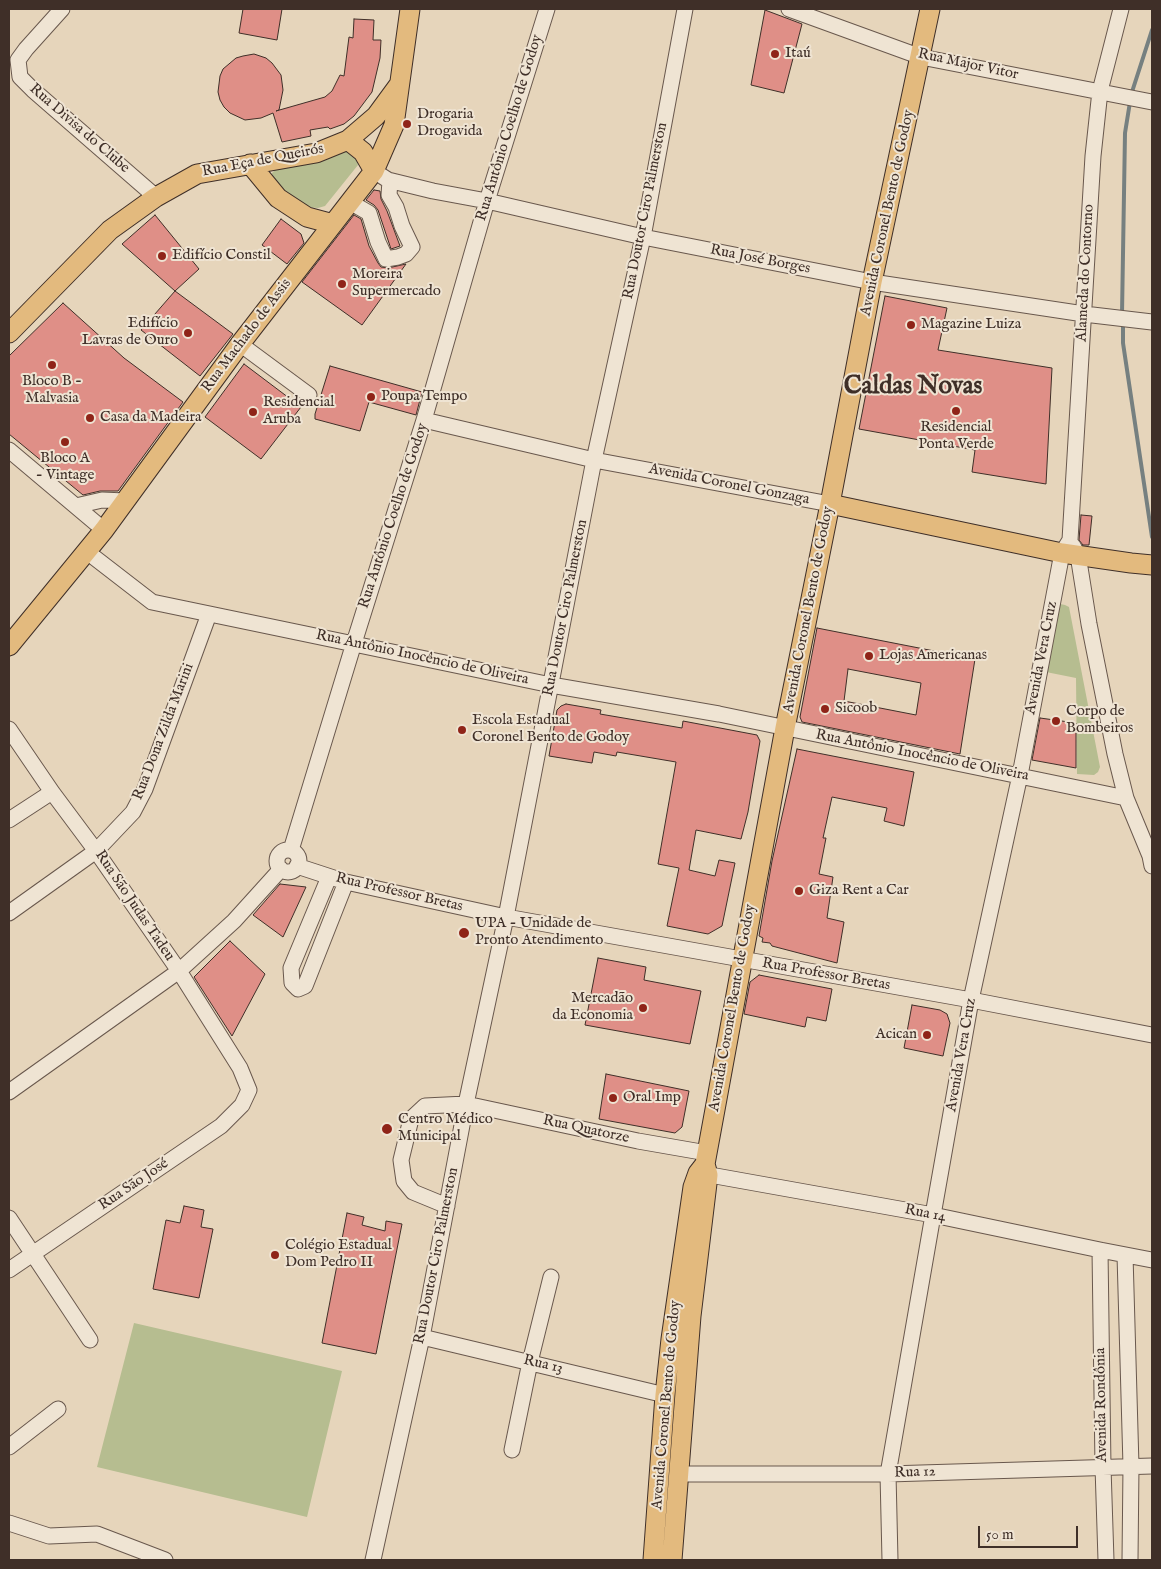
<!DOCTYPE html>
<meta charset="utf-8">
<style>
body{margin:0}
#map{position:relative;width:1161px;height:1569px;overflow:hidden;background:#e6d5bb;font-family:"IM FELL English",serif}
canvas{display:block}
.frame{position:absolute;inset:0;border:10px solid #3f2f28;pointer-events:none}
.scale{position:absolute;left:978px;top:1526px;width:100px;height:22px;box-sizing:border-box;border:2px solid #3f2f28;border-top:0;padding-left:6px;font-size:15px;line-height:18px;white-space:nowrap;color:#3f2f28;-webkit-text-stroke:4px #efe4d3;paint-order:stroke}
</style>
<div id="map">
<canvas width="1161" height="1569"></canvas>
<div class="frame"></div>
<div class="scale">50 m</div>
</div>
<script>
const c = document.querySelector('canvas').getContext('2d');
c.lineJoin = 'round';
function fill(path, color) {
  c.fillStyle = color;
  c.fill(path, 'evenodd');
}
function shape(rows) {
  const path = new Path2D();
  for (const r of rows) {
    if (r.length === 3) {
      path.moveTo(r[0] + r[2], r[1]);
      path.arc(r[0], r[1], r[2], 0, 2 * Math.PI);
      continue;
    }
    path.moveTo(r[0], r[1]);
    for (let i = 2; i < r.length; i += 2) path.lineTo(r[i], r[i + 1]);
  }
  return path;
}
function strokePath(path, color, width, dash) {
  c.strokeStyle = color;
  c.lineWidth = width;
  c.lineCap = dash ? 'butt' : 'round';
  c.setLineDash(dash || []);
  c.stroke(path);
}
function label(font, color, halo, rows, align = 'center') {
  c.font = font + ' "IM FELL English",serif';
  c.lineWidth = 4;
  c.setLineDash([]);
  c.textBaseline = 'middle';
  c.strokeStyle = halo;
  c.fillStyle = color;
  for (const [text, x, y, turn = 0] of rows) {
    c.save();
    c.translate(x, y);
    c.rotate((+turn || 0) * Math.PI / 180);
    c.textAlign = isNaN(turn) ? turn : align;
    if (halo) c.strokeText(text, 0, 0);
    c.fillText(text, 0, 0);
    c.restore();
  }
}
const green = shape([
 [348,150,357,159,358,165,325,206,318,208,307,207,292,203,271,179,272,173,277,168],
 [1060,604,1065,605,1069,607,1100,767,1098,772,1094,775,1077,774,1076,678,1046,672,1057,606],
 [134,1323,342,1371,307,1517,97,1467]
]);
const stream = shape([
 [1131,95,1152,30],
 [1122,314,1125,133,1130,102],
 [1123,321,1123,343,1152,537]
]);
const building = shape([
 [243,9,282,9,277,40,239,33,243,9],
 [765,10,802,24,784,93,751,85,765,10],
 [354,19,374,20,373,40,381,40,380,58,372,92,354,116,344,124,330,129,328,127,310,130,311,136,282,142,273,113,261,118,245,120,230,113,224,107,220,100,218,92,220,76,223,69,236,58,243,56,254,54,266,58,272,63,281,75,283,90,279,110,276,111,325,97,332,91,340,75,344,76,349,37,353,38,354,19],
 [374,190,380,191,381,199,387,211,400,246,391,249,378,210,374,205,366,200,374,190],
 [155,215,199,269,175,291,122,244,155,215],
 [354,215,361,219,369,246,378,263,381,267,388,268,406,264,362,325,302,282,354,215],
 [281,219,301,234,304,243,287,264,262,245,281,219],
 [175,291,233,334,200,376,141,330,175,291],
 [885,296,947,308,938,350,1052,368,1046,484,972,472,975,450,859,429,885,296],
 [63,303,124,358,183,402,118,491,100,491,83,495,9,434,9,356,63,303],
 [244,364,301,407,261,459,205,417,244,364],
 [330,366,422,392,416,415,369,402,360,431,315,419,315,414,330,366],
 [1081,515,1092,516,1089,545,1083,545,1079,540,1081,515],
 [817,628,975,659,960,754,802,722,800,717,817,628],
 [848,669,921,683,916,715,844,701,848,669],
 [566,704,601,710,600,714,682,728,683,721,757,735,760,741,748,812,741,839,696,830,689,870,715,876,719,860,735,863,722,926,708,934,667,926,679,868,658,864,676,762,617,752,616,756,594,752,592,763,549,756,557,710,561,706,566,704],
 [1040,718,1076,723,1076,768,1032,760,1040,718],
 [797,749,914,772,904,826,884,821,887,808,832,797,823,838,826,838,819,874,833,877,827,918,844,922,837,963,772,946,770,943,762,942,763,938,759,936,772,861,797,749],
 [280,884,306,887,283,937,253,915,280,884],
 [230,941,265,974,232,1036,194,977,230,941],
 [598,958,646,967,644,980,701,991,690,1044,585,1025,598,958],
 [759,975,832,989,826,1021,807,1017,805,1027,744,1014,750,982,759,975],
 [912,1005,940,1010,947,1014,950,1023,943,1056,904,1048,912,1005],
 [606,1074,689,1091,682,1127,675,1133,599,1119,606,1074],
 [184,1206,204,1210,201,1227,213,1229,199,1298,153,1289,166,1220,180,1223,184,1206],
 [347,1213,364,1217,362,1225,385,1231,386,1221,402,1224,376,1354,322,1343,347,1213]
]);
const minor = shape([
 [62,9,26,49,18,60,20,77,33,90,156,197],
 [789,9,921,57,1152,102],
 [374,171,388,180,433,191,487,201,643,237,872,282,1084,314,1152,322],
 [350,202,369,213,378,242,386,259,398,257,406,254,412,247,402,226,396,207,389,195,390,181],
 [240,344,309,395],
 [424,420,594,460,830,504],
 [9,450,104,530],
 [76,506,102,500,125,501],
 [1073,546,1078,555,1089,624,1115,754,1126,798,1150,856,1152,866],
 [86,551,152,602,551,685,719,714,1126,798],
 [9,729,52,792,96,851,179,971,240,1068,249,1090,242,1105,221,1126,9,1270],
 [9,820,52,792],
 [291,850,354,643,424,420,487,201,547,9],
 [288,861,11],
 [297,866,346,882,506,917,971,1000,1152,1035],
 [329,877,291,968,292,983,298,989,305,986,346,882],
 [9,913,96,851,133,812,145,789,209,614],
 [9,1092,179,971,234,921,281,869],
 [699,1173,933,1215,1100,1250,1152,1260],
 [447,1206,413,1192,404,1181,401,1160,411,1119,425,1106,466,1104,638,1141,707,1153],
 [9,1218,90,1340],
 [1100,1250,1103,1467,1106,1560],
 [1125,1255,1131,1466,1130,1560],
 [422,1337,665,1395],
 [9,1447,58,1409],
 [512,1450,530,1362,551,1277],
 [678,1474,888,1474,1152,1466],
 [9,1523,49,1536,97,1534,165,1560],
 [373,1560,422,1337,466,1104,506,917,594,460,643,237,685,9],
 [890,1560,888,1474,933,1215,971,1000,1020,775,1062,553,1070,540,1093,156,1100,91,1121,9]
]);
const major = shape([
 [348,140,363,152,374,171],
 [250,164,278,198,307,217,333,224],
 [9,333,110,230,156,197,197,174,316,153,348,140,376,116,398,86],
 [830,504,1062,553,1131,563,1152,565],
 [9,646,104,530,240,344,374,171,394,125,410,9],
 [653,1560,665,1395,671,1339,693,1187,698,1173,705,1164],
 [672,1560,691,1316,708,1175,705,1164,785,728,830,504,872,282,930,9]
]);
const markers = [
 [775,54,5,"#8f2418"],
 [407,124,5,"#8f2418"],
 [162,256,5,"#8f2418"],
 [342,284,5,"#8f2418"],
 [911,325,5,"#8f2418"],
 [188,333,5,"#8f2418"],
 [52,365,5,"#8f2418"],
 [371,397,5,"#8f2418"],
 [956,411,5,"#8f2418"],
 [253,412,5,"#8f2418"],
 [90,418,5,"#8f2418"],
 [65,442,5,"#8f2418"],
 [869,656,5,"#8f2418"],
 [825,709,5,"#8f2418"],
 [1056,721,5,"#8f2418"],
 [462,730,5,"#8f2418"],
 [799,891,5,"#8f2418"],
 [464,933,6,"#8f2418"],
 [643,1008,5,"#8f2418"],
 [927,1035,5,"#8f2418"],
 [613,1098,5,"#8f2418"],
 [387,1129,6,"#8f2418"],
 [275,1255,5,"#8f2418"]
];
const poiNames = [
 ["Itaú",785,54],
 ["Drogaria",417,115],
 ["Drogavida",417,132],
 ["Edifício Constil",172,256],
 ["Moreira",352,275],
 ["Supermercado",352,292],
 ["Edifício",178,324,"right"],
 ["Lavras de Ouro",178,341,"right"],
 ["Magazine Luiza",921,325],
 ["Bloco B -",52,382,"center"],
 ["Malvasia",52,399,"center"],
 ["Poupa Tempo",381,397],
 ["Residencial",263,403],
 ["Aruba",263,420],
 ["Casa da Madeira",100,418],
 ["Residencial",956,428,"center"],
 ["Ponta Verde",956,445,"center"],
 ["Bloco A",65,459,"center"],
 ["- Vintage",65,476,"center"],
 ["Lojas Americanas",879,656],
 ["Sicoob",835,709],
 ["Corpo de",1066,712],
 ["Bombeiros",1066,729],
 ["Escola Estadual",472,721],
 ["Coronel Bento de Godoy",472,738],
 ["Giza Rent a Car",809,891],
 ["UPA - Unidade de",475,924],
 ["Pronto Atendimento",475,941],
 ["Mercadão",633,999,"right"],
 ["da Economia",633,1016,"right"],
 ["Acican",917,1035,"right"],
 ["Oral Imp",623,1098],
 ["Centro Médico",398,1120],
 ["Municipal",398,1137],
 ["Colégio Estadual",285,1246],
 ["Dom Pedro II",285,1263]
];
const streetNames = [
 ["Rua Major Vitor",968,65,12],
 ["Rua Antônio Coelho de Godoy",510,128,-73],
 ["Rua Divisa do Clube",79,129,41],
 ["Rua Eça de Queirós",263,161,-11],
 ["Rua Doutor Ciro Palmerston",646,211,-79],
 ["Avenida Coronel Bento de Godoy",888,213,-78],
 ["Rua José Borges",760,260,11],
 ["Alameda do Contorno",1086,273,-87],
 ["Rua Machado de Assis",247,336,-53],
 ["Avenida Coronel Gonzaga",729,485,11],
 ["Rua Antônio Coelho de Godoy",394,516,-72],
 ["Rua Doutor Ciro Palmerston",566,608,-79],
 ["Avenida Coronel Bento de Godoy",809,610,-79],
 ["Rua Antônio Inocêncio de Oliveira",422,658,12],
 ["Avenida Vera Cruz",1042,658,-79],
 ["Rua Dona Zilda Marini",164,732,-69],
 ["Rua Antônio Inocêncio de Oliveira",922,756,11],
 ["Rua Professor Bretas",399,893,13],
 ["Rua São Judas Tadeu",134,906,56],
 ["Rua Professor Bretas",826,975,10],
 ["Avenida Coronel Bento de Godoy",733,1008,-80],
 ["Avenida Vera Cruz",962,1055,-80],
 ["Rua Quatorze",586,1130,12],
 ["Rua São José",134,1185,-34],
 ["Rua 14",925,1214,11],
 ["Rua Doutor Ciro Palmerston",437,1256,-79],
 ["Rua 13",543,1365,13],
 ["Avenida Coronel Bento de Godoy",667,1405,-85],
 ["Avenida Rondônia",1102,1405,-91],
 ["Rua 12",915,1473,-2]
];
const townNames = [
 ["Caldas Novas",913,388]
];
fill(green, '#b6bd90');
strokePath(stream, '#768080', 4);
fill(building, '#df8f87');
strokePath(building, '#3f2f28', 1);
strokePath(minor, '#69584d', 17);
strokePath(major, '#3f2f28', 21);
strokePath(minor, '#efe4d3', 15);
strokePath(major, '#e3ba7e', 19);
for (const [x, y, r, color] of markers) {
  const dot = new Path2D();
  dot.arc(x, y, r, 0, 2 * Math.PI);
  c.fillStyle = color;
  c.fill(dot);
  strokePath(dot, '#efe4d3', 2);
}
label('15px', '#3f2f28', '#efe4d3', poiNames, 'left');
label('15px', '#3f2f28', '#efe4d3', streetNames);
label('bold 25px', '#3f2f28', '#efe4d3', townNames);
</script>
